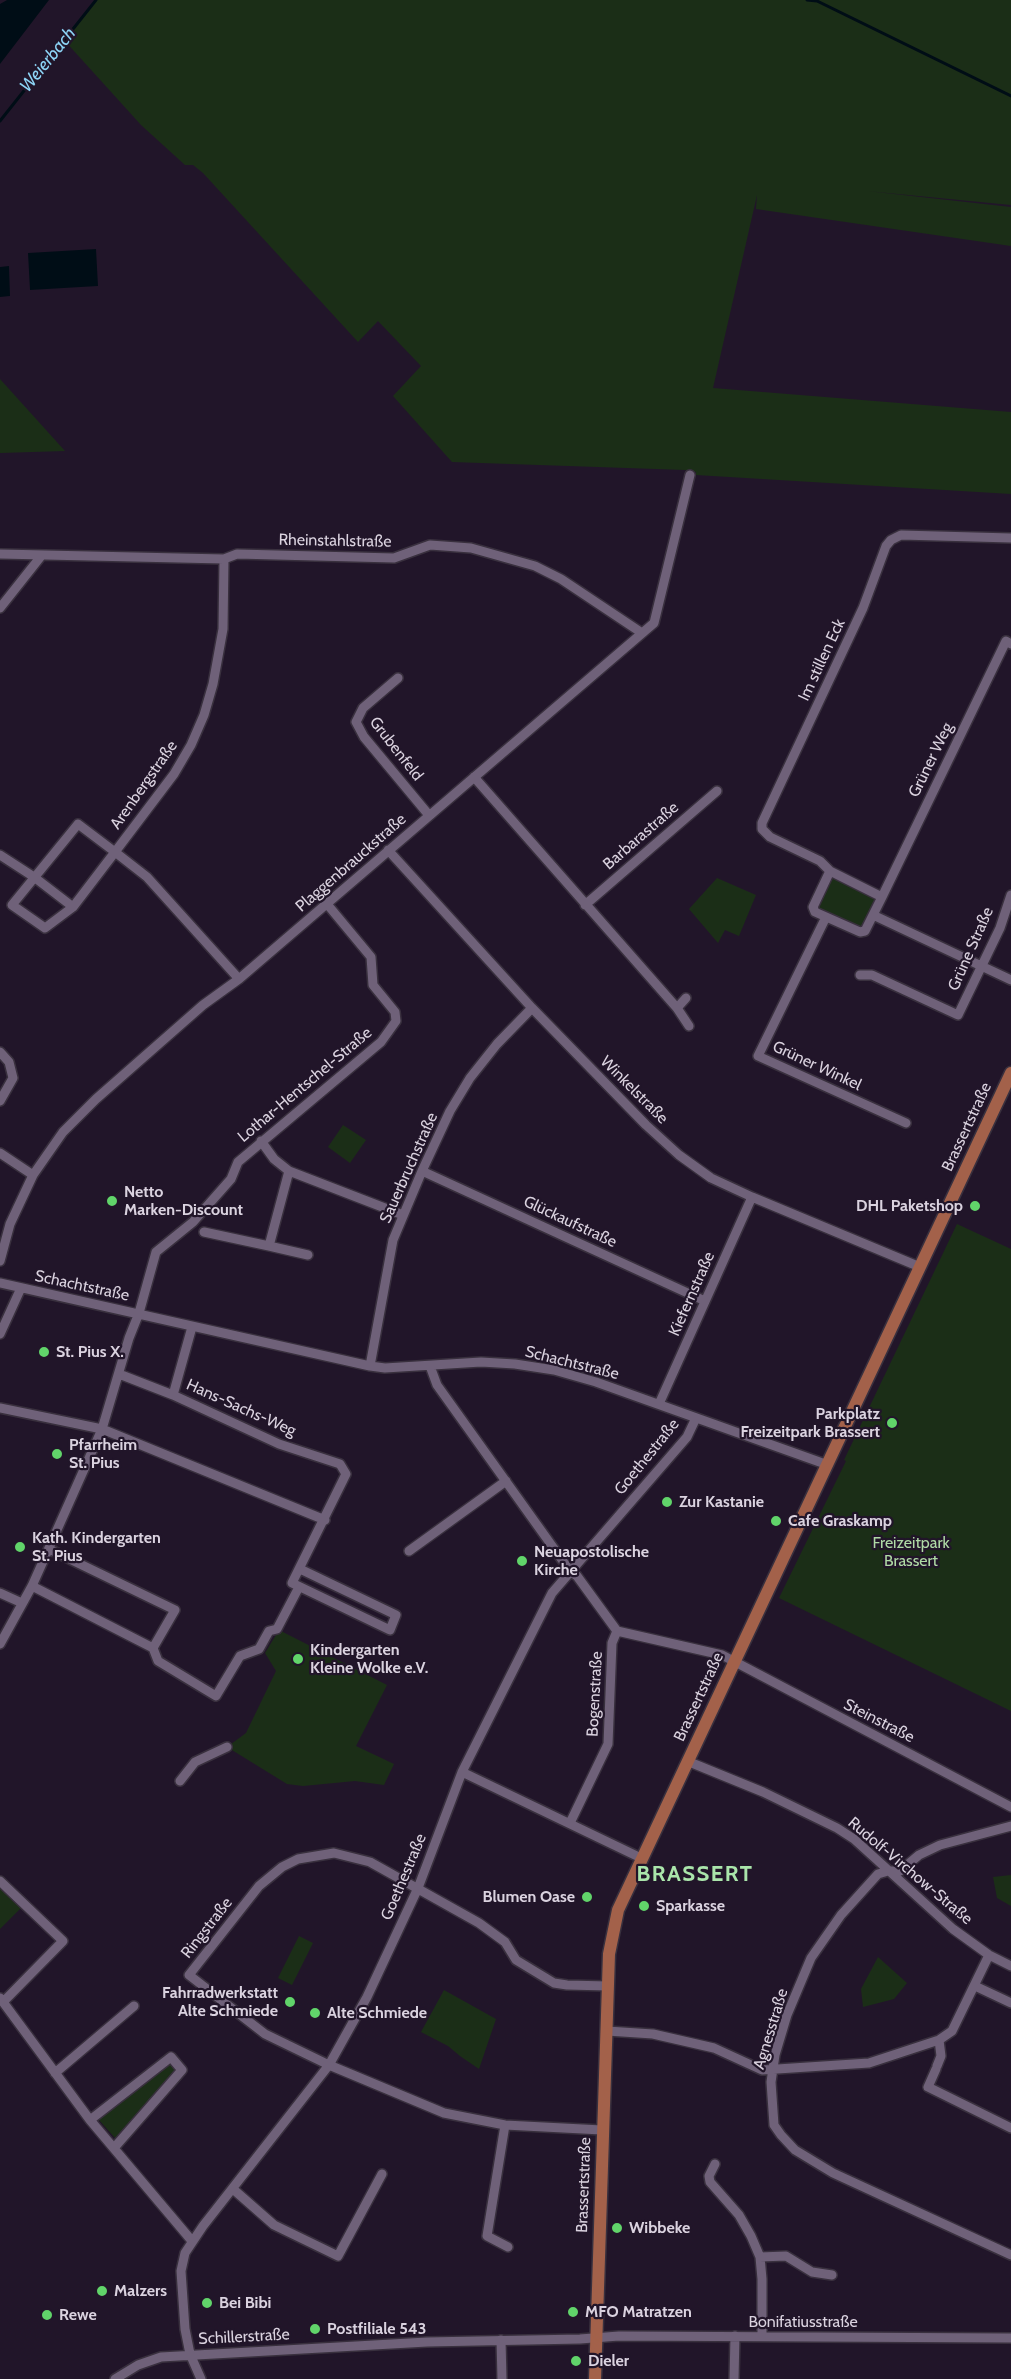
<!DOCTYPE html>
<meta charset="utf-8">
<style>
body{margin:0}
canvas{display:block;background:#211529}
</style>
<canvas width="1011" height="2379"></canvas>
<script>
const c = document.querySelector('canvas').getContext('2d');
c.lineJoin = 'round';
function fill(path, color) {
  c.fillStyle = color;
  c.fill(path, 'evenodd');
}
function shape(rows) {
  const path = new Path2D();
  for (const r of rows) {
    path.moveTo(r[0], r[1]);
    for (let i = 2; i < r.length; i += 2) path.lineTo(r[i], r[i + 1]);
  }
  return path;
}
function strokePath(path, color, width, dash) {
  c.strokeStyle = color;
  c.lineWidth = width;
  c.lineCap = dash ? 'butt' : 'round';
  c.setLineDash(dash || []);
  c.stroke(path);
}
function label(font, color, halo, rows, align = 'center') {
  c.font = font + ' Cabin,sans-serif';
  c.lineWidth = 4.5;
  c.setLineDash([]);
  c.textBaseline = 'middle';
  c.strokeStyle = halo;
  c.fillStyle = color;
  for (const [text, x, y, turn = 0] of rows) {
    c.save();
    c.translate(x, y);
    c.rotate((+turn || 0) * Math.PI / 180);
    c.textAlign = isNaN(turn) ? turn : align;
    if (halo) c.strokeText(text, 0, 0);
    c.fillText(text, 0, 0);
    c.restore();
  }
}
const green = shape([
 [96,0,1011,0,1011,205,867,191,1011,207,1011,246,756,209,757,195,713,388,1011,412,1011,494,696,475,696,472,685,470,452,462,393,396,421,366,378,321,358,342,203,173,193,165,185,165,141,125,64,40],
 [0,379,65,451,0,453],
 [835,876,874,896,876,902,863,927,859,929,819,910,817,906,830,878],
 [717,878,756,895,739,936,725,930,718,943,689,909],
 [343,1125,366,1140,350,1163,328,1147],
 [957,1224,1011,1249,1011,1711,779,1598,846,1461,844,1460],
 [279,1630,387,1685,356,1746,394,1764,384,1785,355,1781,303,1786,287,1784,227,1747,246,1733,276,1671,265,1653],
 [1011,1875,1011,1906,997,1898,993,1877],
 [0,1888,21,1908,0,1929],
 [299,1936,313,1943,292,1985,278,1978],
 [878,1957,907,1983,894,1999,863,2007,861,1989],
 [444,1990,496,2019,479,2069,460,2056,448,2046,421,2032],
 [167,2064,173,2066,175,2072,115,2138,99,2120,100,2118]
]);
const water = shape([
 [7,0,49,0,0,64,0,4],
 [96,249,98,286,30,290,28,253],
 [9,266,10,296,0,297,0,267]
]);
const stream = shape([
 [807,0,817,1,1011,96],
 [0,121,96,0]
]);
const minor = shape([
 [0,554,224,559,237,554,394,558,430,545,471,548,535,566,561,579,642,633],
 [224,559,223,629,213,684,204,715,191,745,174,774,115,852,147,877,239,979],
 [0,608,42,555],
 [398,678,363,708,356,722,364,737,428,814],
 [474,777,677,1008,689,1026],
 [78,824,115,852,73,907,45,928,12,905,78,824],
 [388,850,532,1008,646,1125,679,1155,711,1178,752,1197,920,1267],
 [0,855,34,877,73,907],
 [830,871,820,861,770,837,762,829,762,823,863,608,886,546,891,540,901,535,1011,538],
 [830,871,882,897,865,931,860,932,815,912,813,907,830,871],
 [882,897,1006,641,1011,644],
 [585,905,717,791],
 [873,915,1011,980],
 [826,917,758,1056,906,1123],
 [860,975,872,975,958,1015,1000,928,1011,895],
 [677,1008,686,998],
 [0,1052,9,1062,13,1078,0,1101],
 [261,1141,274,1159,289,1171,403,1215],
 [0,1153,33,1175],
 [289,1171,269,1246,308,1255],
 [422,1171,705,1301],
 [204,1232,269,1246],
 [0,1261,10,1224,33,1175,63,1132,96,1099,203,1005,239,979,654,623,690,475],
 [0,1283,370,1366,385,1368,481,1362,515,1364,554,1370,596,1382,828,1465],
 [0,1334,21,1288],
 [370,1366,393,1240,422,1171,450,1111,470,1078,497,1044,532,1008],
 [430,1366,437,1385,570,1571,577,1576,617,1631,722,1655,1011,1807],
 [119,1374,173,1395,279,1444,340,1464,346,1474,292,1583,390,1630,396,1615,300,1569],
 [173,1395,192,1327],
 [659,1404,752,1197],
 [0,1408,102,1429,325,1520],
 [409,1551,506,1481],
 [32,1586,153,1648,175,1610,49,1549],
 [0,1593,22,1603],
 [0,1644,32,1586,102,1429,129,1338,139,1313,156,1252,193,1222,231,1179,238,1162,381,1042,396,1021,395,1012,373,985,371,957,327,904],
 [153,1648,158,1661,216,1696,240,1656,259,1649,269,1631,277,1629,299,1587],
 [687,1761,763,1792,837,1828,854,1839,953,1929,989,1955,1011,1966],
 [462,1772,641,1858],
 [180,1781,195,1762,227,1747],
 [570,1823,608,1744,612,1643,617,1631],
 [1011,1826,940,1845,919,1855,900,1871,888,1871,878,1874,841,1915,811,1958,787,2015,775,2055,771,2082,774,2125,781,2135,795,2150,833,2173,1011,2255],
 [0,1881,63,1941,3,2002],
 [975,1986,1011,2003],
 [0,1998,90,2120,192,2241],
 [607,2031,653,2034,714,2048,762,2070,869,2063,939,2040,952,2031,989,1955],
 [937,2066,941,2056,939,2040],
 [936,2069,928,2087,1011,2128],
 [55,2073,134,2006],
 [90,2120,171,2057,182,2070,114,2148],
 [505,2125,487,2236,508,2247],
 [602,2130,505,2125,444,2113,329,2065,265,2034,189,1975,259,1886,282,1867,298,1859,334,1853,370,1862,479,1923,505,1942,516,1960,554,1983,567,1985,608,1986],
 [715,2164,709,2176,710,2182,739,2215,751,2236,760,2257,762,2279,762,2336],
 [233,2189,274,2225,338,2256,382,2174],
 [760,2257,786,2256,812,2272,832,2275],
 [501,2340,502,2379],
 [115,2379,138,2365,161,2357,427,2342,580,2339,619,2336,1011,2338],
 [201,2379,190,2354,185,2329,181,2271,185,2253,203,2226,329,2065,367,1997,418,1888,462,1772,552,1593,687,1437,696,1418],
 [734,2379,735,2336]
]);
const major = shape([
 [595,2379,609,1954,618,1910,1011,1073]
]);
const markers = [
 [112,1201,6,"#61d46a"],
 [975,1206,6,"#61d46a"],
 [44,1352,6,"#61d46a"],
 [892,1423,6,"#61d46a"],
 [57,1454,6,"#61d46a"],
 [667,1502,6,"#61d46a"],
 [776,1521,6,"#61d46a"],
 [20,1547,6,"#61d46a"],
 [522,1561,6,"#61d46a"],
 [298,1659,6,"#61d46a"],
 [587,1897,6,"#61d46a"],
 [644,1906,6,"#61d46a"],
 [290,2002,6,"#61d46a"],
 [315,2013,6,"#61d46a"],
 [617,2228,6,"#61d46a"],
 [102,2291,6,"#61d46a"],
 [207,2303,6,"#61d46a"],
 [573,2312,6,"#61d46a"],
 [47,2315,6,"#61d46a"],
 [315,2329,6,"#61d46a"],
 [576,2361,6,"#61d46a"]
];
const streetNames = [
 ["Rheinstahlstraße",335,541,1],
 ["Im stillen Eck",822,660,-65],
 ["Grubenfeld",396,749,52],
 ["Grüner Weg",931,760,-64],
 ["Arenbergstraße",144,785,-55],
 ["Barbarastraße",641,836,-41],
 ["Plaggenbrauckstraße",351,863,-41],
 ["Grüne Straße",971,949,-66],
 ["Grüner Winkel",817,1066,25],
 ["Lothar-Hentschel-Straße",305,1085,-40],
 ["Winkelstraße",634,1090,45],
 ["Brassertstraße",967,1127,-65],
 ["Sauerbruchstraße",409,1168,-66],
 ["Glückaufstraße",570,1222,25],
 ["Schachtstraße",82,1286,12],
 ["Kiefernstraße",692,1294,-66],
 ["Schachtstraße",572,1363,14],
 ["Hans-Sachs-Weg",241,1408,24],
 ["Goethestraße",647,1457,-51],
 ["Bogenstraße",595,1694,-87],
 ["Brassertstraße",699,1697,-65],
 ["Steinstraße",879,1721,27],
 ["Rudolf-Virchow-Straße",910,1871,40],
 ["Goethestraße",404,1877,-67],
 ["Ringstraße",207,1928,-52],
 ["Agnesstraße",771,2029,-73],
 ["Brassertstraße",584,2185,-88],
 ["Bonifatiusstraße",803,2322],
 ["Schillerstraße",244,2337,-3]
];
const poiNames = [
 ["Netto",124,1192],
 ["Marken-Discount",124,1210],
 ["DHL Paketshop",963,1206,"right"],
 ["St. Pius X.",56,1352],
 ["Parkplatz",880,1414,"right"],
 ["Freizeitpark Brassert",880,1432,"right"],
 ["Pfarrheim",69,1445],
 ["St. Pius",69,1463],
 ["Zur Kastanie",679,1502],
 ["Cafe Graskamp",788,1521],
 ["Kath. Kindergarten",32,1538],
 ["St. Pius",32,1556],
 ["Neuapostolische",534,1552],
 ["Kirche",534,1570],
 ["Kindergarten",310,1650],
 ["Kleine Wolke e.V.",310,1668],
 ["Blumen Oase",575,1897,"right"],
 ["Sparkasse",656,1906],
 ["Fahrradwerkstatt",278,1993,"right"],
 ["Alte Schmiede",278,2011,"right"],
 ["Alte Schmiede",327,2013],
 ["Wibbeke",629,2228],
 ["Malzers",114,2291],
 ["Bei Bibi",219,2303],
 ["MFO Matratzen",585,2312],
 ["Rewe",59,2315],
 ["Postfiliale 543",327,2329],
 ["Dieler",588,2361]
];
const parkNames = [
 ["Freizeitpark",911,1543],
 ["Brassert",911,1561]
];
const waterNames = [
 ["Weierbach",48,60,-51]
];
const districtNames = [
 ["BRASSERT",695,1875]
];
fill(green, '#1b2e17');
fill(water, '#000d16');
strokePath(stream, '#000d16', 3);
strokePath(minor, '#39303e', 12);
strokePath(major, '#39303e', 15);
strokePath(minor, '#6f6179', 9);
strokePath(major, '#a3614a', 12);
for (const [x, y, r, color] of markers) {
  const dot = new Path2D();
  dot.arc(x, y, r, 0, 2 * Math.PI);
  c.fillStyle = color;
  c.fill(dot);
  strokePath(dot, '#211529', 2);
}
label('16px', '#dad2df', '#211529', streetNames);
label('bold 16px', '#dad2df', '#211529', poiNames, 'left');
label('16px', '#afdaa5', '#211529', parkNames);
label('italic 18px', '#8dd4f6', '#211529', waterNames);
c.letterSpacing = '1.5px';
label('bold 22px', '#aae5ab', '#211529', districtNames);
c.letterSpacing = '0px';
</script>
